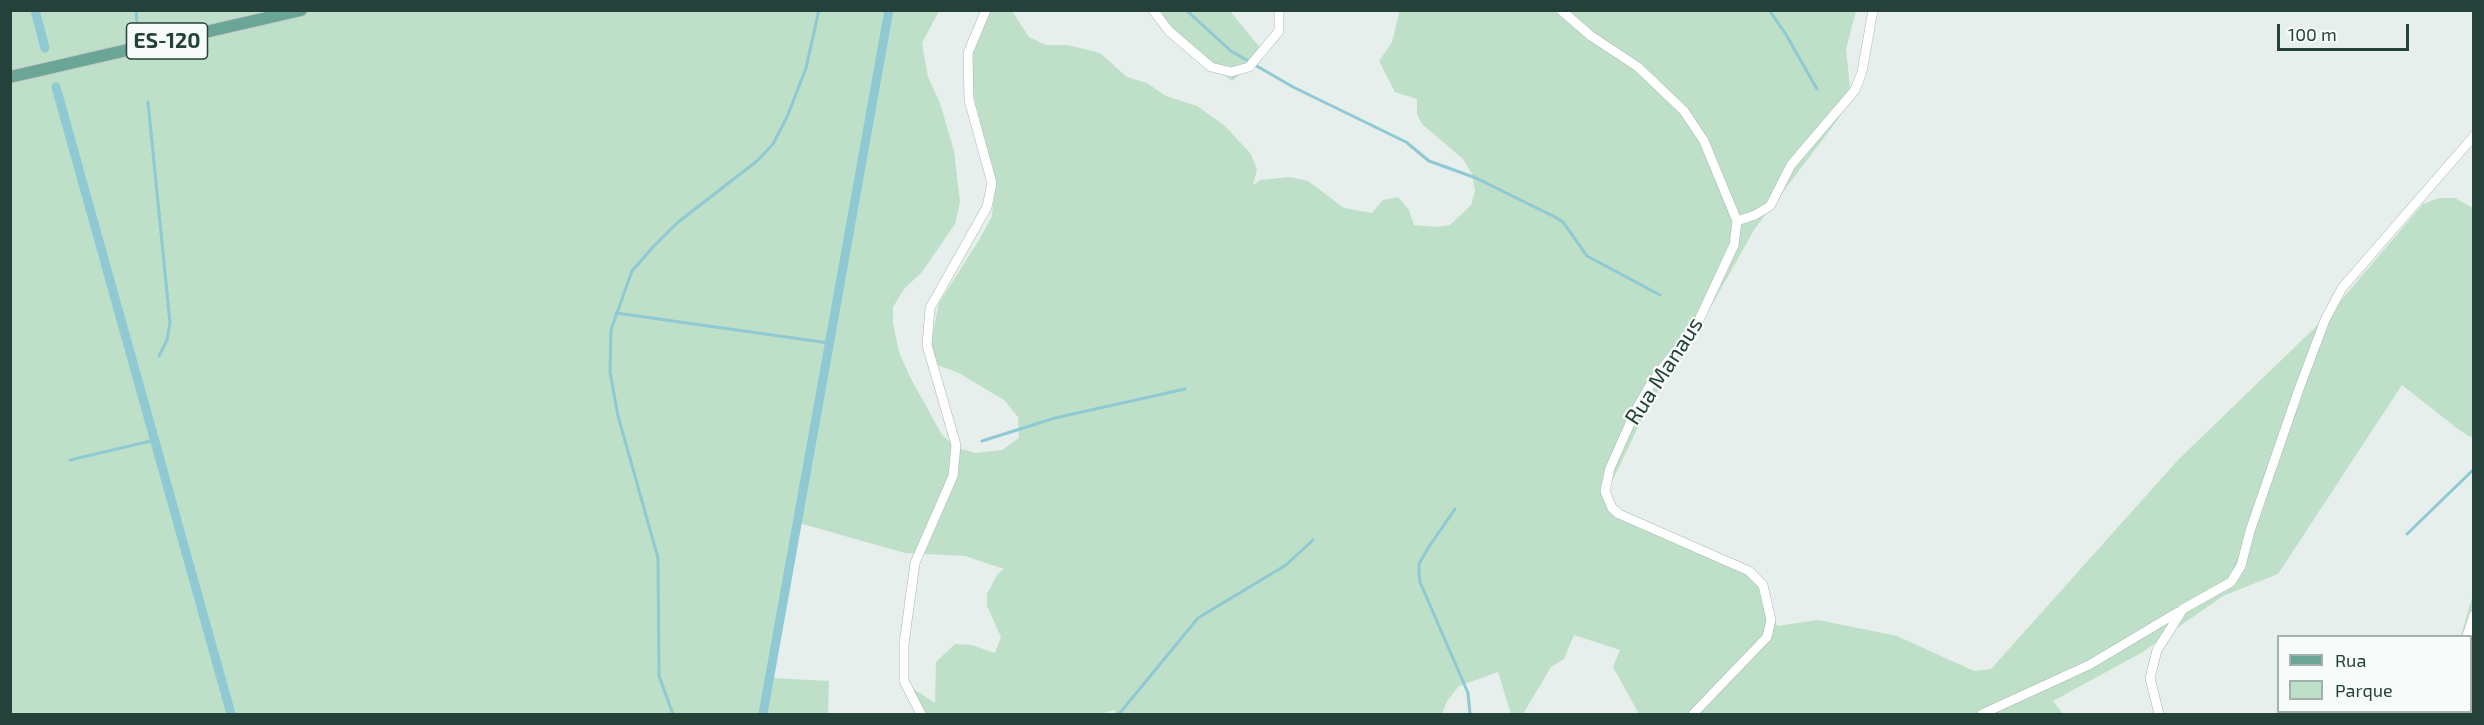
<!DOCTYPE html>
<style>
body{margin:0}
#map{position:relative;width:2484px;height:725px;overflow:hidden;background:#e6efeb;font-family:"Exo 2",sans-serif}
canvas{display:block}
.frame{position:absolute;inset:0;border:12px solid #24423a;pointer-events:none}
.legend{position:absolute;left:2277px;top:635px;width:195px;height:78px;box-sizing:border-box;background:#f7fbf9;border:2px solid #a3b1ad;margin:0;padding:8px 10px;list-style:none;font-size:18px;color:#24423a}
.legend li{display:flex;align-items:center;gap:12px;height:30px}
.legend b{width:30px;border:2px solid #a3b1ad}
.scale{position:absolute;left:2277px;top:24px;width:132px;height:27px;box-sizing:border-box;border:3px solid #24423a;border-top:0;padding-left:8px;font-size:18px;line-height:21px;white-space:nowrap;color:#24423a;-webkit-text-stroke:4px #f7fbf9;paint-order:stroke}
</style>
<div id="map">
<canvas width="2484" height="725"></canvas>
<div class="frame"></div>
<ul class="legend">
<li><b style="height:8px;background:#6aa596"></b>Rua</li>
<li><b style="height:16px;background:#bfe0c8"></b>Parque</li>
</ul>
<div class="scale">100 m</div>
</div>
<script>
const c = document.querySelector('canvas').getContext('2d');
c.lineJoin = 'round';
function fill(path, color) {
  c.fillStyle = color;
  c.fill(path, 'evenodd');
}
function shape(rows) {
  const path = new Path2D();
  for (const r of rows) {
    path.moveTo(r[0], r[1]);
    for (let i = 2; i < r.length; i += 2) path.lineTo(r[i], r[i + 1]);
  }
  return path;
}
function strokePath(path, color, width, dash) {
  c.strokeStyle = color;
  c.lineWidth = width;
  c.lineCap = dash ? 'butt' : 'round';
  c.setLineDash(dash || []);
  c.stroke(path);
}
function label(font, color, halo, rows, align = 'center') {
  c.font = font + ' "Exo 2",sans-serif';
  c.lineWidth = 4.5;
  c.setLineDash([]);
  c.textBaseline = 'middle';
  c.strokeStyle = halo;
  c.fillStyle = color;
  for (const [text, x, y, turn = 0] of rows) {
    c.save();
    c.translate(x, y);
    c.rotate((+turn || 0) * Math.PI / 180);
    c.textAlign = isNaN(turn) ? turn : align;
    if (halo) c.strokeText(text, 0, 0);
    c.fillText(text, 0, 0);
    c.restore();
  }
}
const green = shape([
 [10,11,939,11,922,43,928,77,940,103,954,151,960,202,955,224,922,272,904,289,893,307,893,323,899,352,910,377,942,435,958,448,975,453,1002,450,1019,438,1018,417,1004,400,957,372,934,364,931,342,939,303,979,240,992,216,995,184,973,94,973,53,991,11,1012,11,1029,37,1046,45,1068,45,1100,53,1127,77,1147,83,1166,96,1197,106,1224,125,1251,154,1257,170,1253,185,1261,180,1290,177,1308,181,1344,208,1372,213,1383,200,1398,197,1409,210,1414,225,1437,227,1450,225,1471,205,1475,190,1472,174,1463,159,1422,124,1417,114,1417,99,1395,92,1379,61,1392,42,1399,14,1398,11,1856,11,1846,49,1850,86,1839,118,1754,230,1682,358,1650,402,1608,490,1614,517,1760,577,1777,626,1818,620,1897,636,1974,671,1991,669,2178,460,2331,312,2423,204,2440,198,2455,198,2473,208,2473,436,2470,437,2458,429,2402,385,2278,574,2223,596,2141,653,2053,701,2063,714,1639,714,1613,667,1620,650,1574,635,1564,659,1551,667,1523,714,1511,714,1498,672,1459,686,1447,701,1442,714,1116,714,1114,710,1100,714,920,714,908,685,935,703,936,662,955,644,972,645,995,653,1001,637,987,606,987,594,997,575,1004,569,965,556,905,553,799,523,791,584,772,678,829,681,828,714,11,714],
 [1161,11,1230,11,1265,54,1232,81,1167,32],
 [2473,594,2473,714,2438,714,2438,712,2470,712,2470,636,2461,636]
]);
const stream = shape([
 [136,10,137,24],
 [261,10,262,11],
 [1186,10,1231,51,1293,87,1406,142,1429,161,1476,178,1555,217,1563,222,1587,256,1660,295],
 [1769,10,1785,33,1817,89],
 [148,102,170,323,167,340,159,356],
 [616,313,829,343],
 [982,441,1055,418,1185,389],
 [70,460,155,440],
 [1455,509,1430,545,1419,564,1419,573,1420,582,1468,693,1470,714],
 [2407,534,2474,469],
 [673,714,659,676,658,558,618,416,610,372,611,330,632,271,653,247,677,223,757,161,773,144,787,117,806,68,819,10],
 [1119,714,1198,618,1286,565,1313,540]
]);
const canal = shape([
 [35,10,45,48],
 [56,87,231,714],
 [763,714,889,10]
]);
const minor = shape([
 [1153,10,1169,31,1211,67,1231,72,1249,67,1279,31,1279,10],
 [1561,10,1591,36,1638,67,1684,111,1704,141,1737,221,1734,245,1699,320,1652,382,1637,408,1610,468,1605,491,1612,508,1619,514,1749,571,1763,585,1771,620,1767,637,1693,714],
 [1737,221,1755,215,1770,206,1791,165,1855,90,1862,72,1873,10],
 [2467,636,2474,615],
 [921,714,904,681,904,644,915,563,953,476,956,445,927,345,930,308,987,207,992,183,969,100,968,53,986,10],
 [1982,714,2089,665,2178,612],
 [2159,714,2150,678,2157,650,2183,609,2231,582,2241,566,2250,531,2299,389,2325,320,2342,288,2474,136],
 [2447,714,2448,712]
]);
const major = shape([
 [10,77,301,10]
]);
const shields = [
 [167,41,81]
];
const shieldNames = [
 ["ES-120",167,41]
];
const streetNames = [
 ["Rua Manaus",1664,371,-57]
];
fill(green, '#bfe0c8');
strokePath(stream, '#8ec9d4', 3);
strokePath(canal, '#8ec9d4', 9);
strokePath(minor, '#a8b8b2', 10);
strokePath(major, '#c2cac8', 14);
strokePath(minor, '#fff', 9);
strokePath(major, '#6aa596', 12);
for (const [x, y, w] of shields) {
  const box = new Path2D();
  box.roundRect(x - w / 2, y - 18, w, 36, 4.5);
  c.fillStyle = '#f7fbf9';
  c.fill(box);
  strokePath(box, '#24423a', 1.5);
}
label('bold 21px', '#24423a', null, shieldNames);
label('22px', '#24423a', '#f7fbf9', streetNames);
</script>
